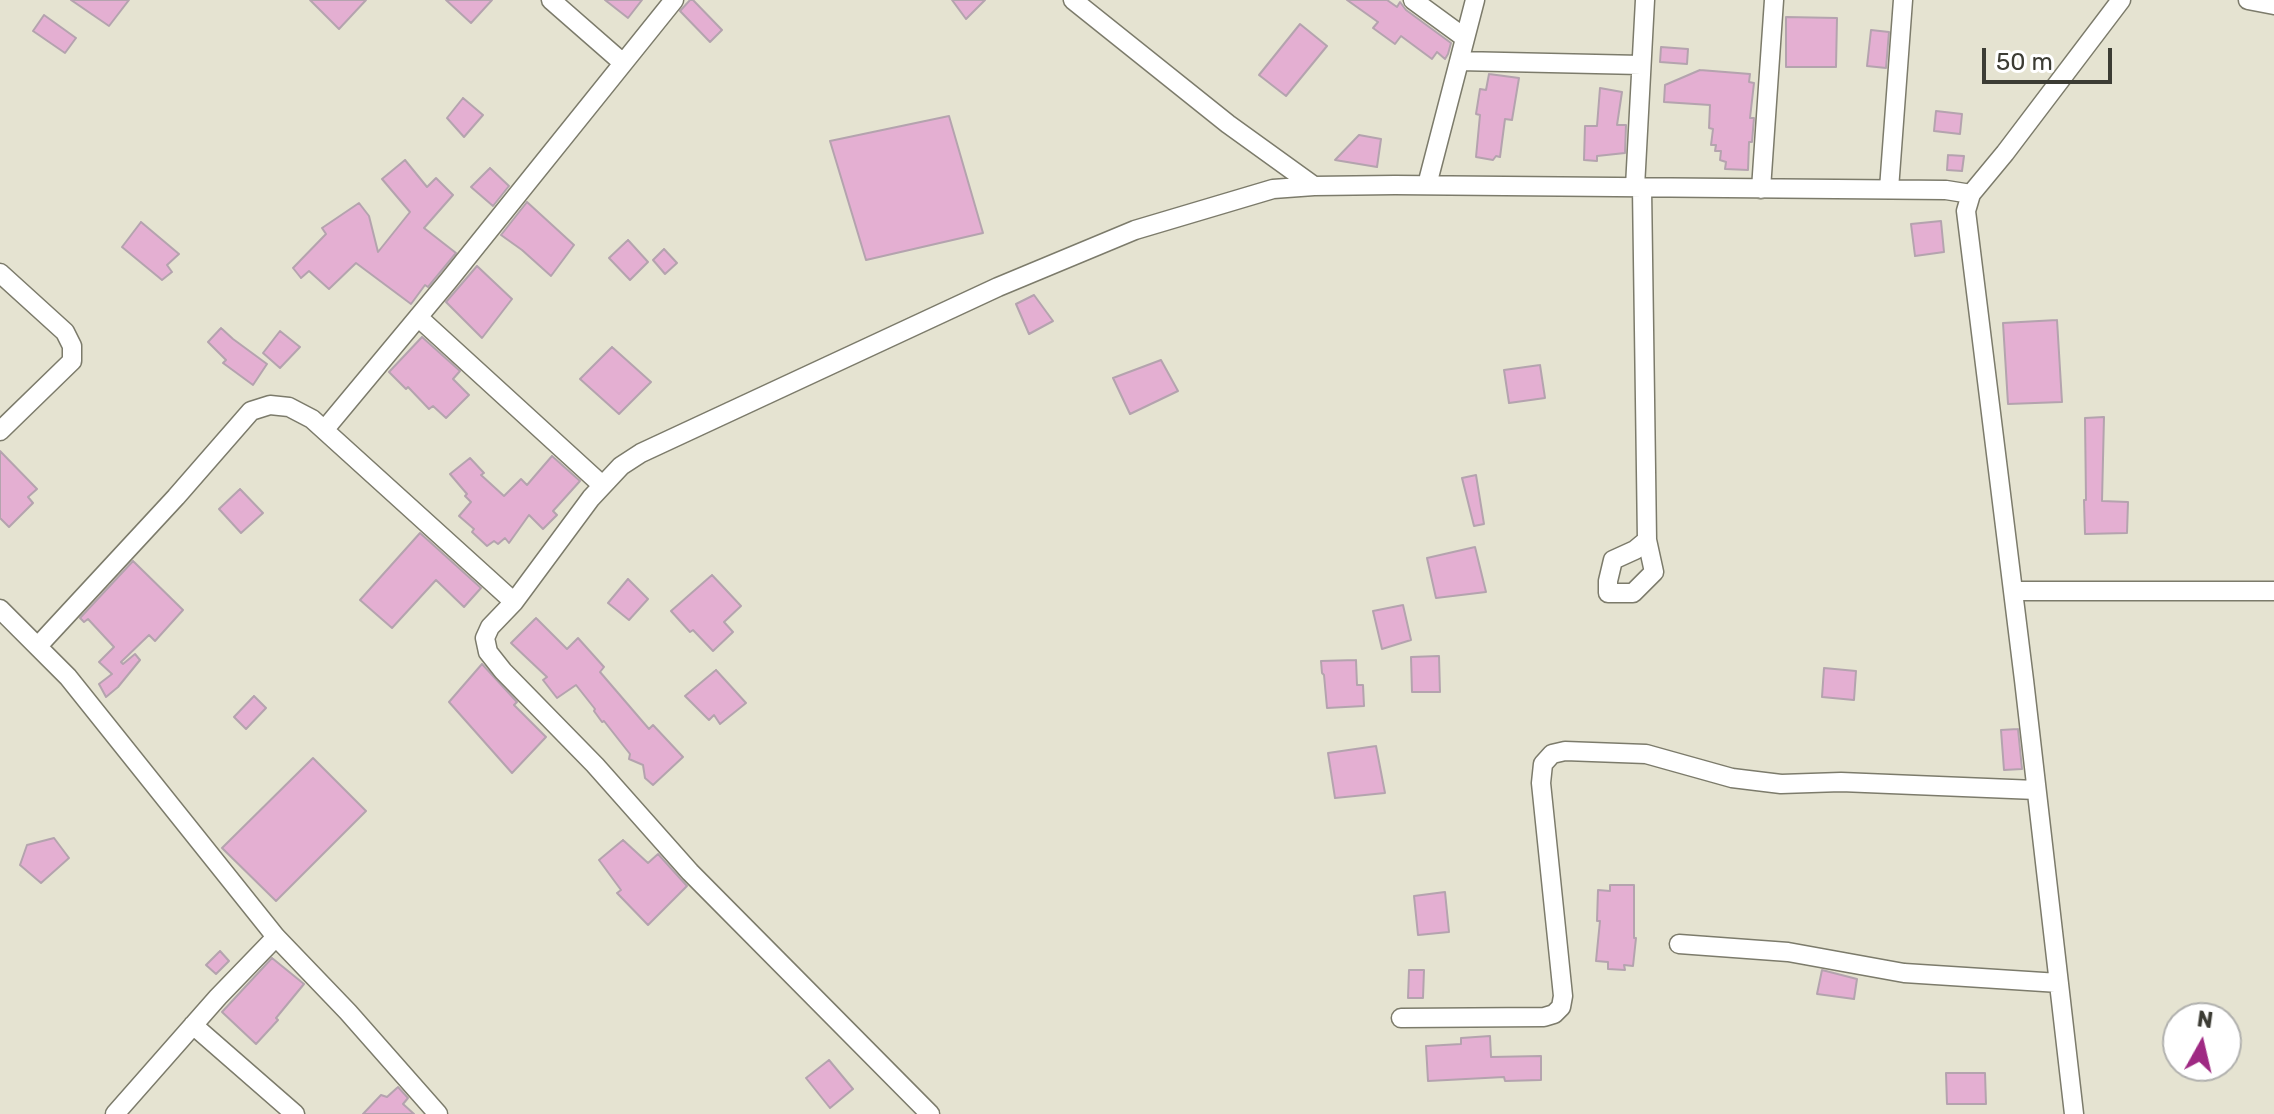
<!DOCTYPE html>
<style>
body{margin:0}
#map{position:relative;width:2274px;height:1114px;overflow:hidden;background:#e5e3d1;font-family:Rubik,sans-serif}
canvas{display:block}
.north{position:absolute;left:2162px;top:1002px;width:80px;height:80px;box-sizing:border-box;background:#fff;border:2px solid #b1b1ae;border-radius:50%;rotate:8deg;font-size:22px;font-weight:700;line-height:32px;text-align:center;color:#3c3c34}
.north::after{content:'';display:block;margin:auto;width:28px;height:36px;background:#9f2983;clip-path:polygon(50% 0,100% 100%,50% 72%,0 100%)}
.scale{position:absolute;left:1982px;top:48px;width:130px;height:36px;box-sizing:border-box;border:4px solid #3c3c34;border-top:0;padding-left:10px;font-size:24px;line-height:28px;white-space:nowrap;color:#3c3c34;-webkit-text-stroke:6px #fff;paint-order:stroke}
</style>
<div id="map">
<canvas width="2274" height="1114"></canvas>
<div class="north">N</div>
<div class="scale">50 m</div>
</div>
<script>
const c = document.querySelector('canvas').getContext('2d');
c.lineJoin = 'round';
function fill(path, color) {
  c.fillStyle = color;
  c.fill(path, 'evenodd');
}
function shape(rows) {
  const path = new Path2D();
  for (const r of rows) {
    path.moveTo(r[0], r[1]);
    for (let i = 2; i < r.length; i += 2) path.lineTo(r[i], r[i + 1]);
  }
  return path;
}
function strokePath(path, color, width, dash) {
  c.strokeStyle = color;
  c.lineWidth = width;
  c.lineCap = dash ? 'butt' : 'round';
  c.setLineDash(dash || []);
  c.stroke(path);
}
const building = shape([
 [71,0,129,0,109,26,71,0],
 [310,0,366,0,339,29,310,0],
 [446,0,492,0,471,23,446,0],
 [605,0,642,0,628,18,605,0],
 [690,0,693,0,722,30,710,42,680,11,690,0],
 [952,0,985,0,966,19,952,0],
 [1347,0,1387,0,1397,7,1400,2,1406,10,1451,43,1448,54,1445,59,1437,52,1432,59,1401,36,1395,44,1373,28,1378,22,1347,0],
 [44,15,76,38,65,53,33,31,44,15],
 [1786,17,1837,18,1836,67,1786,67,1786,17],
 [1300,24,1327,46,1286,96,1259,75,1300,24],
 [1871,30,1889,32,1886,68,1867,66,1871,30],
 [1661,47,1688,49,1687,64,1660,62,1661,47],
 [1700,70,1750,74,1749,82,1754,83,1750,118,1754,118,1752,142,1749,142,1748,170,1725,169,1726,162,1720,160,1721,151,1715,151,1716,145,1711,145,1713,129,1709,128,1710,105,1664,102,1665,85,1700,70],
 [1489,74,1519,78,1512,120,1505,119,1500,157,1496,156,1493,160,1476,157,1480,115,1476,114,1480,89,1486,90,1489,74],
 [1600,88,1622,92,1617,125,1626,125,1625,153,1597,156,1597,161,1584,160,1585,126,1597,126,1600,88],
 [463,98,483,115,464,137,447,118,463,98],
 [1936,111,1962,114,1960,134,1934,131,1936,111],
 [949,116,983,233,866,260,830,141,949,116],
 [1359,135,1381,139,1377,167,1335,160,1359,135],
 [1948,155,1964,156,1962,171,1947,170,1948,155],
 [405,160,427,187,436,178,453,195,424,228,456,253,428,287,425,285,411,304,356,263,329,289,309,271,301,278,293,268,326,234,322,228,359,203,369,216,378,252,410,212,382,179,405,160],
 [490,168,509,186,493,206,471,187,490,168],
 [527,202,574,245,551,276,522,250,501,235,527,202],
 [1941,221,1944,252,1915,256,1911,224,1941,221],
 [141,222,179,254,167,265,172,272,162,280,122,247,141,222],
 [628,240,648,262,630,280,609,258,628,240],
 [664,249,677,263,665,274,653,260,664,249],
 [477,266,512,299,482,338,446,302,477,266],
 [1034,295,1053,321,1029,334,1016,304,1034,295],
 [2057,320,2062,402,2008,404,2003,323,2057,320],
 [221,328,233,339,267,364,253,385,223,363,226,360,208,342,221,328],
 [280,331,300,347,280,368,263,353,280,331],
 [422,337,460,371,453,379,469,395,446,418,433,406,429,409,408,387,406,389,389,372,422,337],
 [612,347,651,382,619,414,580,379,612,347],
 [1161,360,1178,391,1130,414,1113,378,1161,360],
 [1540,365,1545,398,1509,403,1504,370,1540,365],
 [2104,417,2102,501,2128,502,2127,533,2085,534,2084,500,2086,500,2085,418,2104,417],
 [0,451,37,489,28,497,33,503,9,527,0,518,0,451],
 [552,456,580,481,553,511,557,515,543,529,529,515,509,543,505,538,498,544,494,541,487,546,472,532,474,529,459,516,471,502,465,496,467,494,450,474,470,458,484,473,481,475,504,496,521,479,527,485,552,456],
 [1476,475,1484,524,1474,526,1462,478,1476,475],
 [240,489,263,513,241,533,219,509,240,489],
 [420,533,481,588,464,607,436,580,392,628,360,600,420,533],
 [1475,547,1486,592,1436,598,1427,558,1475,547],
 [133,561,183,610,155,641,149,635,121,662,123,664,135,654,140,660,118,687,106,697,99,684,112,674,99,662,114,647,88,619,84,622,80,618,133,561],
 [712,575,741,606,724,622,733,632,713,651,693,630,690,632,671,611,712,575],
 [628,579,648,599,629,620,608,603,628,579],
 [1403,605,1411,640,1382,649,1373,611,1403,605],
 [536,618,567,649,578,638,604,667,600,672,649,729,653,725,683,757,653,785,645,778,643,765,629,759,630,754,604,721,602,722,594,711,595,709,576,685,557,698,543,680,547,677,511,643,536,618],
 [1439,656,1440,692,1412,692,1411,657,1439,656],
 [1356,660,1357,685,1363,685,1364,706,1327,708,1324,675,1322,673,1321,661,1356,660],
 [482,664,517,702,514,705,546,737,512,773,449,702,482,664],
 [1824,668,1856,671,1854,700,1822,697,1824,668],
 [716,670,746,703,720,724,714,715,709,720,685,696,716,670],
 [254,696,266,708,246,729,234,717,254,696],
 [2018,729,2022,769,2004,770,2001,730,2018,729],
 [1376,746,1385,793,1335,798,1328,753,1376,746],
 [313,758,366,811,276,901,222,848,313,758],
 [54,838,69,858,41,883,20,865,27,845,54,838],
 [623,840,648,863,658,854,687,886,648,925,617,893,621,890,599,860,623,840],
 [1610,885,1634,885,1634,938,1636,938,1633,966,1624,965,1625,970,1608,969,1608,962,1596,961,1600,921,1597,921,1598,890,1610,891,1610,885],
 [1445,892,1449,932,1418,935,1414,896,1445,892],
 [220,951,229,961,216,974,206,965,220,951],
 [272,958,304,984,276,1018,278,1020,256,1044,222,1012,272,958],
 [1409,970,1424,970,1423,998,1408,998,1409,970],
 [1822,970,1857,979,1854,999,1817,994,1822,970],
 [1490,1036,1491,1057,1541,1056,1541,1080,1505,1081,1504,1077,1428,1081,1426,1046,1461,1044,1461,1038,1490,1036],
 [829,1060,853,1089,830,1108,806,1078,829,1060],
 [1946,1073,1985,1073,1986,1104,1947,1104,1946,1073],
 [398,1087,408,1098,403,1104,414,1114,363,1114,381,1095,387,1097,398,1087]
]);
const minor = shape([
 [551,0,623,63],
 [1073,0,1228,124,1314,186],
 [1413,0,1465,38],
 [2248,0,2274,5],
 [1459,61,1641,65],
 [1427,185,1475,0],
 [1635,187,1645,0],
 [1642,188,1647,540,1654,572,1633,593,1608,593,1608,581,1613,560,1635,550,1647,540],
 [1761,189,1774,0],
 [1889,189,1903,0],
 [0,273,65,332,72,346,72,361,0,431],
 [418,317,602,485],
 [325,429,449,280,674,0],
 [2013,591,2274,591],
 [0,609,68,677,276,937,348,1012,438,1114],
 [38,646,176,497,251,411,270,405,289,407,312,419,514,602],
 [1679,944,1788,952,1904,973,2059,983],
 [1401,1018,1544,1017,1554,1014,1561,1007,1563,996,1541,783,1543,764,1552,754,1565,751,1646,754,1732,778,1781,784,1841,782,2036,790],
 [193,1025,295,1114],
 [115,1114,218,997,276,937],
 [930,1114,690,872,595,765,503,671,488,652,485,638,490,627,514,602,591,498,621,466,641,453,998,287,1135,230,1273,189,1314,186,1395,185,1946,190,1971,194],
 [2074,1114,2024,680,1966,211,1971,194,2005,153,2121,0]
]);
fill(building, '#e4afd2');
strokePath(building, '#b4a3ae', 2);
strokePath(minor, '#7c7b6b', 21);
strokePath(minor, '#fff', 18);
</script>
